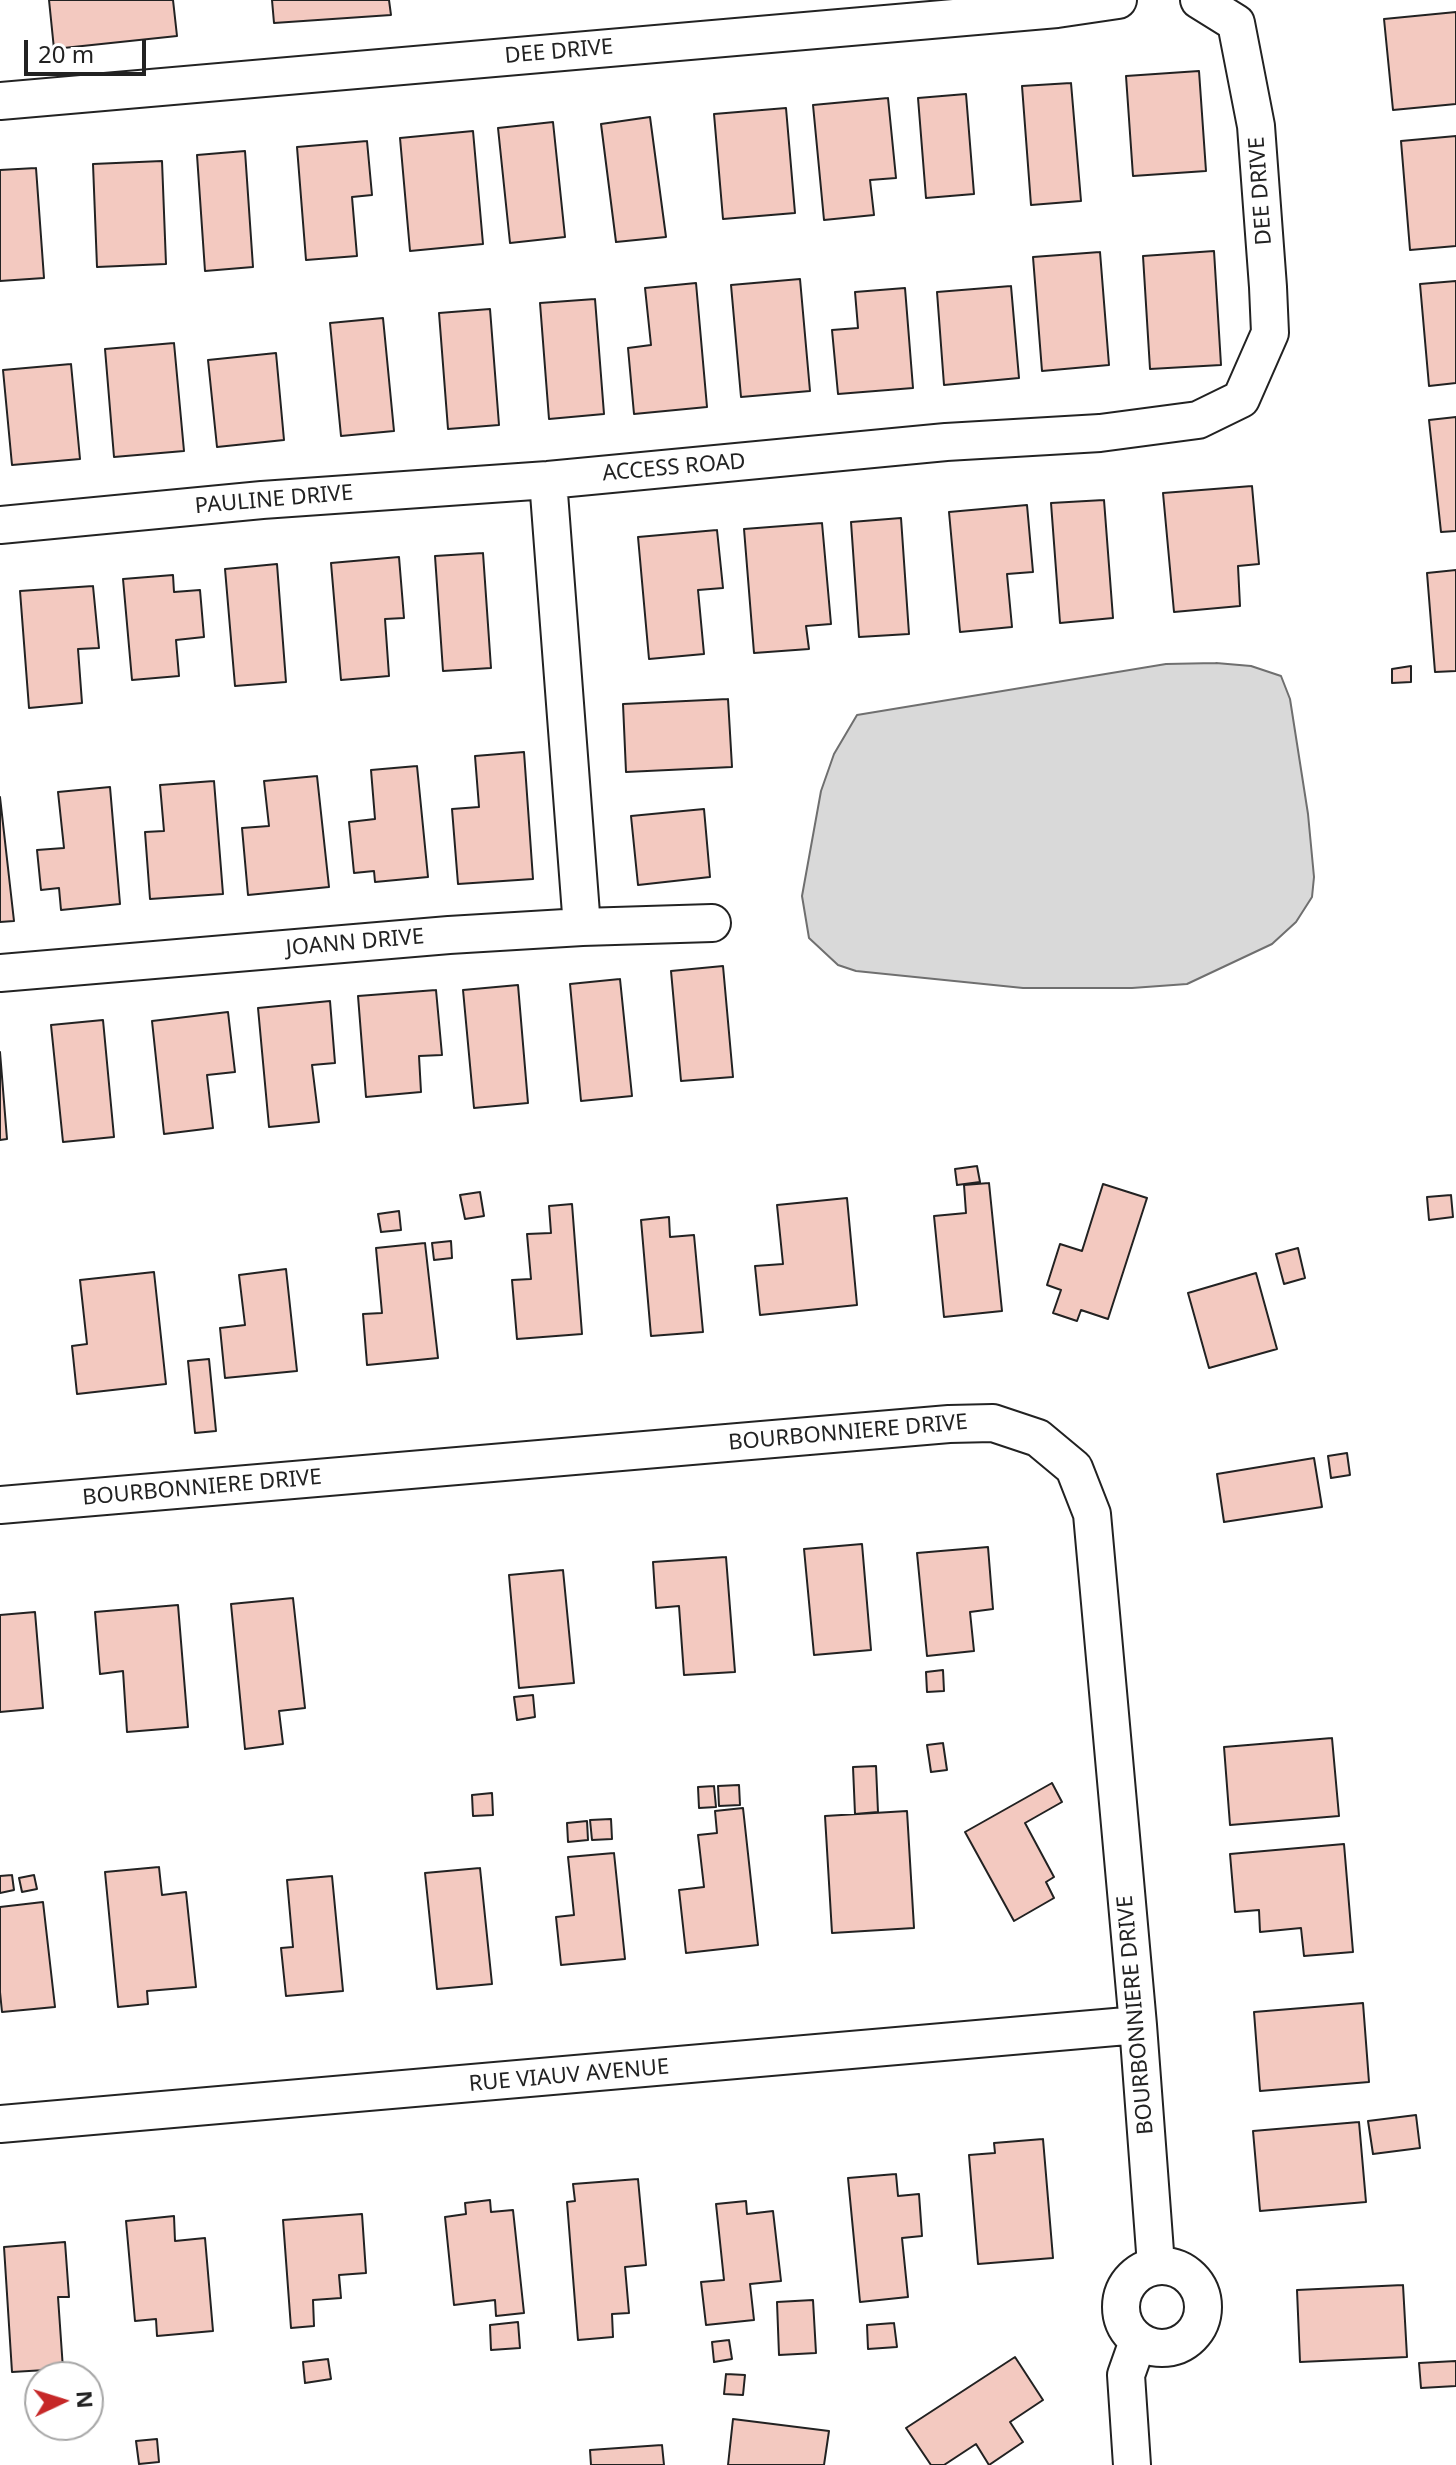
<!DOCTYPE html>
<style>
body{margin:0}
#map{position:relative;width:1456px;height:2465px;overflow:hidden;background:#fff;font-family:"Noto Sans",sans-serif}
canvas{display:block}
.north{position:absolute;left:24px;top:2361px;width:80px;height:80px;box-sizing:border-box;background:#fff;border:2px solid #a7a7a7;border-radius:50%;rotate:86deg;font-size:22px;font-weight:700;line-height:32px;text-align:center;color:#222}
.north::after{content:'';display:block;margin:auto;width:28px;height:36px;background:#c62828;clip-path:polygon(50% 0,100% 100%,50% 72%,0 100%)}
.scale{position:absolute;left:24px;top:40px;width:122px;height:36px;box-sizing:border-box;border:4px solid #222;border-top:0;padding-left:10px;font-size:24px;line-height:28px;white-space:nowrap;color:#222;-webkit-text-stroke:6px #fff;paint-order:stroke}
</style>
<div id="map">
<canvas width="1456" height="2465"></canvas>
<div class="north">N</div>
<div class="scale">20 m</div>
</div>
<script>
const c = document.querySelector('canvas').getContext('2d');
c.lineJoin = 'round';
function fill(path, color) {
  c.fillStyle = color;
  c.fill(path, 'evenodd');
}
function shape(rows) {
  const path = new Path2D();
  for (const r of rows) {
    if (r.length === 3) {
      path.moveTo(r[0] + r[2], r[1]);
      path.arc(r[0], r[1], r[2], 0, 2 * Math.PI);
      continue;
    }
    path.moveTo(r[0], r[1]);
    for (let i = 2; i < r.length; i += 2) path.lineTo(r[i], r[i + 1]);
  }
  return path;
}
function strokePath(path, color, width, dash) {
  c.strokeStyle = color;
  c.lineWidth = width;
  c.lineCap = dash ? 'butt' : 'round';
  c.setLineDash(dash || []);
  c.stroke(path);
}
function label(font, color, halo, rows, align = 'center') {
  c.font = font + ' "Noto Sans",sans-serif';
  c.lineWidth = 6;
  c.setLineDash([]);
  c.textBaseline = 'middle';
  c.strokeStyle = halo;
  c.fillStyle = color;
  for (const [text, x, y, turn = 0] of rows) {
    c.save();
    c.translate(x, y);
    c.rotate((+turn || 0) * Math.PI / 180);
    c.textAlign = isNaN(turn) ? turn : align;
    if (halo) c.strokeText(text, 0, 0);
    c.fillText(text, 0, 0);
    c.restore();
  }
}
const water = shape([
 [1216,663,1251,666,1281,676,1290,699,1308,814,1314,877,1312,897,1296,922,1272,944,1187,984,1132,988,1023,988,856,971,838,965,809,938,802,896,821,791,834,754,857,715,1166,664,1216,663]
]);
const building = shape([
 [49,0,173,0,177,36,54,49,49,0],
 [272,0,389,0,391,15,274,23,272,0],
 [1456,12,1456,104,1393,110,1384,19,1456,12],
 [1199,71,1206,171,1133,176,1126,76,1199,71],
 [1071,83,1081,201,1031,205,1022,86,1071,83],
 [966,94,974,194,926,198,918,98,966,94],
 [888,98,896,178,870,180,874,215,824,220,813,105,888,98],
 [786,108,795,213,723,219,714,114,786,108],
 [650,117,666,237,616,242,601,124,650,117],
 [553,122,565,237,510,243,498,128,553,122],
 [473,131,483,244,410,251,400,138,473,131],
 [1456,136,1456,246,1410,250,1401,141,1456,136],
 [367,141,372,195,352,197,357,256,306,260,297,147,367,141],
 [245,151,253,267,205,271,197,155,245,151],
 [162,161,166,264,97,267,93,164,162,161],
 [36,168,44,278,0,281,0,170,36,168],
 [1214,251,1221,365,1150,369,1143,256,1214,251],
 [1100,252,1109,365,1042,371,1033,257,1100,252],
 [800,279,810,391,741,397,731,285,800,279],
 [1456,281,1456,383,1429,386,1420,284,1456,281],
 [696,283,707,407,634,414,628,348,651,345,645,288,696,283],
 [1011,286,1019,378,944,385,937,292,1011,286],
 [905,288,913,388,838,394,832,330,858,328,855,292,905,288],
 [595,299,604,414,549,419,540,303,595,299],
 [490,309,499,425,448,429,439,313,490,309],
 [383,318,394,431,341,436,330,323,383,318],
 [174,343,184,451,114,457,105,349,174,343],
 [276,353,284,440,217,447,208,360,276,353],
 [71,364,80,459,12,465,3,370,71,364],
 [1456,417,1456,531,1441,532,1429,420,1456,417],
 [1252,486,1259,564,1238,566,1240,606,1174,612,1163,493,1252,486],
 [1104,500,1113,618,1060,623,1051,503,1104,500],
 [1027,505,1033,572,1007,574,1012,627,960,632,949,512,1027,505],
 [901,518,909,634,859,637,851,522,901,518],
 [822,523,831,624,806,626,809,649,754,653,744,529,822,523],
 [717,530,723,588,698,590,704,654,649,659,638,537,717,530],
 [483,553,491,668,443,671,435,556,483,553],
 [399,557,404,618,385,619,389,676,341,680,331,563,399,557],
 [277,564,286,682,235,686,225,569,277,564],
 [1456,570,1456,671,1435,672,1427,573,1456,570],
 [173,575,174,592,200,590,204,637,176,640,179,676,132,680,123,579,173,575],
 [93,586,99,648,78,649,82,703,29,708,20,591,93,586],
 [1411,666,1411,682,1392,683,1392,669,1411,666],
 [728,699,732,767,626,772,623,704,728,699],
 [524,752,533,879,458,884,452,809,479,807,475,756,524,752],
 [417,766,428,877,375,882,374,871,354,873,349,822,375,819,371,770,417,766],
 [317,776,329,887,248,895,242,828,269,826,264,781,317,776],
 [214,781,223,894,150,899,145,832,164,831,160,785,214,781],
 [110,787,120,904,61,910,59,888,41,890,37,850,64,848,58,792,110,787],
 [0,797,14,921,0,922,0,797],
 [704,809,710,877,638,885,631,816,704,809],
 [723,966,733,1077,681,1081,671,971,723,966],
 [620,979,632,1096,581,1101,570,984,620,979],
 [518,985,528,1103,474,1108,463,990,518,985],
 [436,990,442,1055,419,1056,421,1092,366,1097,358,996,436,990],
 [330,1001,335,1063,312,1065,319,1122,269,1127,258,1008,330,1001],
 [228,1012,235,1072,207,1075,213,1128,164,1134,152,1021,228,1012],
 [103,1020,114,1137,63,1142,51,1025,103,1020],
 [0,1052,7,1139,0,1140,0,1052],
 [977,1166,980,1182,957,1185,955,1169,977,1166],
 [989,1183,1002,1311,944,1317,934,1216,966,1213,964,1185,989,1183],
 [1103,1184,1147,1198,1108,1319,1081,1310,1077,1321,1053,1313,1061,1290,1047,1285,1060,1244,1082,1251,1103,1184],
 [480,1192,484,1216,465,1219,460,1195,480,1192],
 [1451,1195,1453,1217,1429,1220,1427,1197,1451,1195],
 [847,1198,857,1305,760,1315,755,1266,783,1264,777,1205,847,1198],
 [572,1204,582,1334,517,1339,512,1280,531,1279,527,1234,551,1233,549,1206,572,1204],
 [399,1211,401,1230,381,1232,378,1214,399,1211],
 [669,1217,670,1237,694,1235,703,1332,651,1336,641,1220,669,1217],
 [451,1241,452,1258,434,1260,432,1243,451,1241],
 [425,1243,438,1358,367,1365,363,1314,382,1313,376,1248,425,1243],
 [1298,1248,1305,1278,1284,1284,1276,1254,1298,1248],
 [286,1269,297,1371,225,1378,220,1328,245,1325,239,1275,286,1269],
 [154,1272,166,1384,77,1394,72,1346,87,1344,80,1280,154,1272],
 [1256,1273,1277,1349,1209,1368,1188,1293,1256,1273],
 [209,1359,216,1431,195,1433,188,1361,209,1359],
 [1347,1453,1350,1475,1331,1478,1328,1456,1347,1453],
 [1314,1458,1322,1507,1224,1522,1217,1474,1314,1458],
 [862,1544,871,1650,814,1655,804,1549,862,1544],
 [988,1547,993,1609,970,1612,974,1651,927,1656,917,1553,988,1547],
 [726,1557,735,1672,684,1675,679,1606,656,1608,653,1562,726,1557],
 [563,1570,574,1683,519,1688,509,1575,563,1570],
 [293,1598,305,1708,279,1711,283,1744,245,1749,231,1604,293,1598],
 [178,1605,188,1727,127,1732,123,1671,100,1674,95,1612,178,1605],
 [35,1612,43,1708,0,1712,0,1615,35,1612],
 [943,1670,944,1691,927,1692,926,1672,943,1670],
 [533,1695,535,1717,517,1720,514,1697,533,1695],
 [1332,1738,1339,1816,1230,1825,1224,1747,1332,1738],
 [943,1743,947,1770,931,1772,927,1745,943,1743],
 [876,1766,878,1812,855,1814,853,1767,876,1766],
 [1052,1783,1062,1802,1025,1823,1054,1877,1046,1882,1054,1898,1014,1921,965,1832,1052,1783],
 [739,1785,740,1805,719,1806,718,1786,739,1785],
 [714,1786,716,1807,699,1808,698,1787,714,1786],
 [492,1793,493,1815,473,1816,472,1795,492,1793],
 [743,1808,758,1945,686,1953,679,1890,704,1887,698,1835,717,1833,715,1811,743,1808],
 [907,1811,914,1928,832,1933,825,1816,907,1811],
 [611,1819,612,1839,592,1840,590,1820,611,1819],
 [587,1821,588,1840,568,1842,567,1823,587,1821],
 [1344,1844,1353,1952,1304,1956,1301,1928,1260,1932,1259,1910,1235,1912,1230,1854,1344,1844],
 [614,1853,625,1959,561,1965,556,1917,574,1915,568,1857,614,1853],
 [159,1867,162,1895,186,1892,196,1987,147,1991,148,2004,118,2007,105,1872,159,1867],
 [480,1868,492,1984,437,1989,425,1873,480,1868],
 [12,1875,14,1890,0,1893,0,1876,12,1875],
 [34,1875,37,1889,22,1892,19,1878,34,1875],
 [332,1876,343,1991,286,1996,281,1948,293,1947,287,1880,332,1876],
 [43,1902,55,2007,2,2012,0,1992,0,1907,43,1902],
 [1363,2003,1369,2082,1260,2091,1254,2012,1363,2003],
 [1416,2115,1420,2148,1373,2154,1368,2121,1416,2115],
 [1359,2122,1366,2202,1260,2211,1253,2131,1359,2122],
 [1043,2139,1053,2258,978,2264,969,2155,995,2153,994,2143,1043,2139],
 [896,2174,898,2196,919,2194,922,2236,902,2238,908,2297,860,2302,848,2178,896,2174],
 [638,2179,646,2265,625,2267,629,2313,612,2314,613,2337,578,2340,567,2202,575,2201,573,2184,638,2179],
 [490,2200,491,2212,513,2210,524,2313,496,2316,495,2300,454,2305,445,2217,466,2214,465,2203,490,2200],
 [746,2201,747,2214,773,2211,781,2281,750,2284,754,2320,706,2325,701,2282,724,2280,716,2204,746,2201],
 [362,2214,366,2273,339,2275,341,2298,313,2300,314,2326,291,2328,283,2220,362,2214],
 [174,2216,175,2241,205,2238,213,2331,157,2336,156,2319,135,2321,126,2221,174,2216],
 [65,2242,69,2297,58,2297,63,2369,12,2372,4,2247,65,2242],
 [1403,2285,1407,2357,1300,2362,1297,2290,1403,2285],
 [813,2300,816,2353,779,2355,777,2302,813,2300],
 [518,2322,520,2348,491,2350,490,2325,518,2322],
 [894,2323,897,2347,868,2349,867,2325,894,2323],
 [729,2340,732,2359,714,2362,712,2342,729,2340],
 [1015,2357,1043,2400,1010,2422,1023,2442,989,2465,976,2444,944,2465,931,2465,906,2428,1015,2357],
 [328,2359,331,2379,305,2383,303,2362,328,2359],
 [1456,2361,1456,2386,1421,2388,1419,2363,1456,2361],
 [726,2374,745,2375,743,2395,724,2394,726,2374],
 [733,2419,829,2431,824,2465,728,2465,733,2419],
 [157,2439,159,2462,139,2464,136,2441,157,2439],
 [662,2445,664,2465,591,2465,590,2450,662,2445]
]);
const street = shape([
 [0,101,1057,9,1118,0],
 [548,480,582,927],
 [0,525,262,500,548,480,946,442,1100,433,1198,420,1241,399,1270,333,1268,287,1256,126,1236,23,1199,0],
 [0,973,449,935,582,927,712,923],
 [0,1505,949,1424,993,1423,1038,1438,1074,1468,1092,1514,1138,2025,1156,2265],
 [0,2124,1138,2025],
 [1162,2307,41],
 [1132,2465,1126,2375,1138,2341]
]);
const streetNames = [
 ["DEE DRIVE",559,52,-5],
 ["DEE DRIVE",1261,191,-94],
 ["ACCESS ROAD",674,468,-5],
 ["PAULINE DRIVE",274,500,-5],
 ["JOANN DRIVE",355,943,-5],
 ["BOURBONNIERE DRIVE",848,1433,-5],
 ["BOURBONNIERE DRIVE",202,1488,-5],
 ["BOURBONNIERE DRIVE",1136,2015,-95],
 ["RUE VIAUV AVENUE",569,2076,-5]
];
fill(water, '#d9d9d9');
strokePath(water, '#6f6f6f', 2);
fill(building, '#f3c9c0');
strokePath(building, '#222', 2);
strokePath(street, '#222', 40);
strokePath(street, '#fff', 36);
label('22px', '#222', '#fff', streetNames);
</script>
